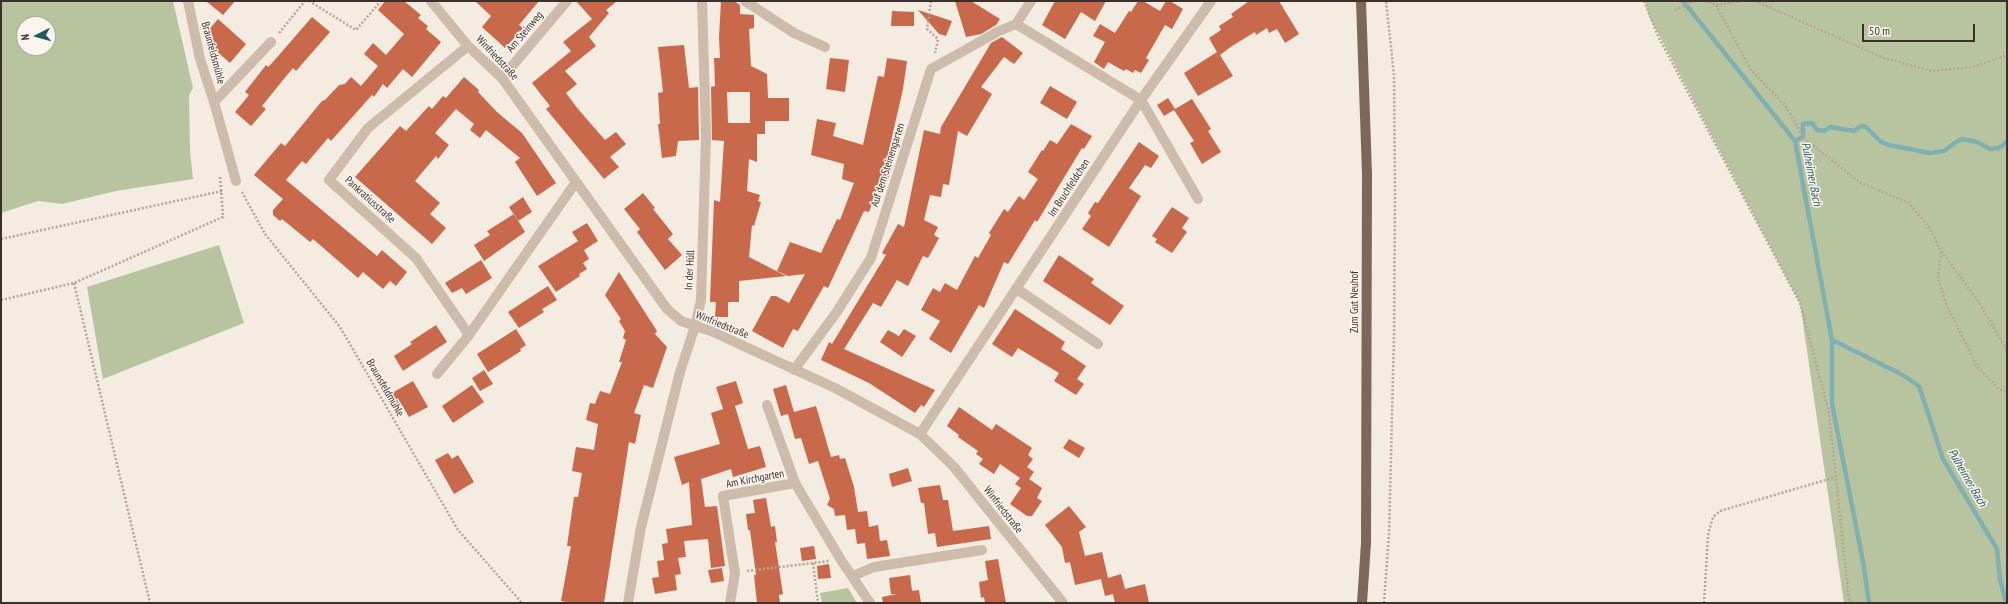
<!DOCTYPE html>
<meta charset="utf-8">
<style>
body{margin:0}
#map{position:relative;width:2008px;height:604px;overflow:hidden;background:#f4ebe1;font-family:"PT Sans Narrow",sans-serif}
canvas{display:block}
.frame{position:absolute;inset:0;border:2px solid #3b302b;pointer-events:none}
.north{position:absolute;left:16px;top:16px;width:40px;height:40px;box-sizing:border-box;background:#fbf5ee;border:1px solid #aea6a0;border-radius:50%;rotate:264deg;font-size:11px;font-weight:700;line-height:16px;text-align:center;color:#3b302b}
.north::after{content:'';display:block;margin:auto;width:14px;height:18px;background:#1f5a5e;clip-path:polygon(50% 0,100% 100%,50% 72%,0 100%)}
.scale{position:absolute;left:1862px;top:24px;width:113px;height:18px;box-sizing:border-box;border:2px solid #3b302b;border-top:0;padding-left:5px;font-size:12px;line-height:14px;white-space:nowrap;color:#3b302b;-webkit-text-stroke:3px #fbf5ee;paint-order:stroke}
</style>
<div id="map">
<canvas width="2008" height="604"></canvas>
<div class="frame"></div>
<div class="north">N</div>
<div class="scale">50 m</div>
</div>
<script>
const c = document.querySelector('canvas').getContext('2d');
c.lineJoin = 'round';
function fill(path, color) {
  c.fillStyle = color;
  c.fill(path, 'evenodd');
}
function shape(rows) {
  const path = new Path2D();
  for (const r of rows) {
    path.moveTo(r[0], r[1]);
    for (let i = 2; i < r.length; i += 2) path.lineTo(r[i], r[i + 1]);
  }
  return path;
}
function strokePath(path, color, width, dash) {
  c.strokeStyle = color;
  c.lineWidth = width;
  c.lineCap = dash ? 'butt' : 'round';
  c.setLineDash(dash || []);
  c.stroke(path);
}
function label(font, color, halo, rows, align = 'center') {
  c.font = font + ' "PT Sans Narrow",sans-serif';
  c.lineWidth = 3;
  c.setLineDash([]);
  c.textBaseline = 'middle';
  c.strokeStyle = halo;
  c.fillStyle = color;
  for (const [text, x, y, turn = 0] of rows) {
    c.save();
    c.translate(x, y);
    c.rotate((+turn || 0) * Math.PI / 180);
    c.textAlign = isNaN(turn) ? turn : align;
    if (halo) c.strokeText(text, 0, 0);
    c.fillText(text, 0, 0);
    c.restore();
  }
}
const green = shape([
 [1,1,173,1,193,88,189,95,190,151,193,179,116,191,62,204,38,201,1,213],
 [24,24,48,24,48,48,24,48],
 [1645,1,2007,1,2007,603,1844,603,1800,303,1649,16],
 [219,245,244,323,103,379,87,287],
 [848,588,857,603,822,603,820,593]
]);
const stream = shape([
 [1683,1,1795,141,1832,340,1832,404,1864,567,1869,603],
 [1795,141,1803,137,1803,124,1812,123,1817,130,1824,131,1830,127,1854,131,1861,126,1866,127,1881,142,1889,145,1930,153,1944,151,1956,142,1962,139,1977,142,1990,149,1999,148,2007,142],
 [1832,340,1901,374,1919,386,1943,459,1997,549,2000,579,2006,603]
]);
const building = shape([
 [206,1,235,1,223,15],
 [385,1,404,1,421,15,418,18,428,26,426,29,441,42,412,77,403,69,387,88,383,84,374,97,372,95,331,141,328,138,306,164,302,161,286,180,377,256,382,250,407,272,396,286,390,281,383,289,363,272,358,278,313,239,310,242,282,219,280,221,273,215,273,210,283,199,254,175,281,143,285,146,322,101,325,100,339,85,345,84,351,77,361,86,378,66,364,54,373,43,386,55,404,34,378,10],
 [475,1,539,1,519,25,523,28,505,48,482,27,491,16],
 [576,1,617,1,606,10,609,13,589,37,596,46,565,71,577,84,566,93,578,109,605,140,616,132,626,144,610,157,619,167,604,179,546,109,550,106,532,83,571,51,563,42,592,19],
 [721,1,734,1,740,5,740,14,754,15,754,28,749,29,751,66,767,74,768,98,789,98,789,121,765,121,765,134,757,134,757,162,749,159,747,191,760,195,758,201,761,202,754,226,752,225,749,257,786,276,739,281,739,302,728,302,728,317,715,317,716,302,710,302,714,200,720,202,724,141,712,140,711,87,715,86,714,58,720,58,719,37],
 [727,92,750,92,750,123,728,123],
 [955,1,971,1,1000,19,996,25,981,34,966,37],
 [1055,1,1106,1,1095,21,1081,12,1065,39,1042,25],
 [1138,1,1143,1,1160,11,1166,1,1170,1,1183,9,1172,29,1165,25,1146,58,1149,60,1141,73,1135,70,1133,73,1126,69,1124,71,1108,62,1104,69,1094,62,1105,42,1093,36,1100,24,1115,33,1129,11,1131,12],
 [1249,1,1279,1,1299,34,1285,43,1277,29,1269,33,1267,28,1256,35,1255,32,1232,46,1220,55,1233,76,1198,96,1184,73,1217,52,1209,38,1221,30,1219,26,1233,17,1231,14],
 [918,10,952,21,946,36,939,34],
 [892,11,914,12,914,26,891,26],
 [312,17,330,32,296,71,293,68,283,80,262,106,266,109,251,126,235,112,249,95,245,92,266,65,268,67,273,62],
 [218,19,246,44,230,63,214,49,216,46,210,41,213,37,207,32],
 [1002,37,1023,53,1014,64,1004,57,981,87,992,94,967,136,958,131,949,185,943,184,941,197,930,195,924,220,938,227,934,235,939,238,928,258,923,256,908,286,897,280,881,307,873,303,844,349,935,390,924,407,921,405,915,413,869,383,821,360,829,342,832,344,886,255,882,253,898,224,904,227,924,130,940,134,941,127,991,43],
 [684,45,689,88,698,87,699,140,678,141,676,156,662,158,658,124,660,124,658,93,663,92,658,47],
 [830,58,849,60,845,92,826,89],
 [887,58,907,61,903,89,886,163,893,165,887,182,880,180,869,212,864,211,828,288,824,286,798,331,793,329,783,348,752,331,771,296,776,296,789,303,805,274,788,276,777,271,790,242,821,253,837,219,840,220,854,183,842,179,844,164,811,155,817,119,836,123,833,136,863,145,878,76,884,77],
 [464,77,479,90,478,92,497,112,522,133,556,183,537,196,515,162,520,158,486,130,480,138,470,130,474,124,456,109,435,133,449,145,438,159,436,156,415,181,440,203,430,214,446,228,432,244,355,177,400,126,406,131,429,106,432,109,443,96,446,98],
 [1050,86,1077,102,1067,119,1040,103],
 [1168,98,1175,109,1192,99,1211,129,1208,131,1221,152,1202,164,1190,143,1194,141,1174,110,1164,116,1157,105],
 [1071,124,1092,136,1084,149,1082,148,1037,222,1035,220,1008,264,1004,262,984,308,979,305,951,353,943,348,929,339,940,321,921,310,933,288,940,292,945,283,957,290,975,256,978,258,991,235,989,233,1004,209,1008,212,1019,196,1024,200,1038,179,1028,172,1042,150,1043,151,1050,140,1057,144],
 [1139,142,1159,156,1151,168,1145,165,1129,188,1141,196,1109,247,1082,229,1091,216,1088,213,1095,202,1098,203],
 [643,193,655,208,653,209,673,234,668,239,682,255,665,270,637,232,640,229,624,209],
 [523,197,532,212,518,221,509,207],
 [1172,207,1189,218,1182,228,1187,232,1172,253,1155,242,1157,239,1152,236],
 [514,214,525,232,484,261,474,245,490,235,487,231],
 [587,223,598,241,584,250,589,259,583,263,587,269,579,274,580,276,556,292,538,266,578,241,572,232],
 [1059,255,1094,279,1091,283,1124,306,1110,325,1043,281],
 [481,260,492,278,466,294,462,288,452,293,445,283],
 [619,272,657,331,655,334,667,347,653,388,644,385,634,413,641,415,635,444,629,442,604,603,572,603,561,601,571,546,567,546,574,497,578,497,582,473,572,471,576,447,594,450,598,424,586,420,590,403,595,404,600,391,610,394,622,362,619,362,626,340,623,338,625,331,619,321,621,319,605,295],
 [548,286,557,300,542,309,544,312,519,328,508,312],
 [1015,309,1065,342,1061,349,1086,366,1077,379,1084,384,1076,395,1054,381,1059,373,1018,348,1012,357,992,344],
 [436,325,447,342,403,371,394,356,412,344,410,342],
 [516,329,526,345,520,349,521,351,488,372,477,354],
 [904,329,916,336,902,357,880,342,888,330,899,336],
 [484,370,493,384,480,391,472,378],
 [413,381,428,407,409,417,402,405,393,410,385,397],
 [736,381,743,403,735,406,748,449,760,446,766,467,733,477,731,469,701,479,705,507,717,506,725,566,711,568,708,539,684,541,686,557,678,558,681,574,675,575,677,590,655,594,652,578,659,577,657,561,664,560,662,544,668,543,666,529,692,525,689,482,682,485,674,457,720,444,711,413,723,409,716,387],
 [472,385,484,402,453,423,442,406],
 [786,385,794,412,816,406,831,457,839,455,840,459,845,458,854,487,858,512,867,511,869,527,878,525,880,541,887,540,890,556,867,559,865,543,857,544,855,529,847,530,845,515,835,516,834,509,827,505,830,499,818,461,809,464,801,438,795,439,788,414,781,416,773,389],
 [959,407,992,430,996,424,1032,448,1028,455,1033,459,1027,467,1034,472,1029,479,1042,488,1037,498,1042,501,1032,516,1027,516,1010,504,1021,488,1015,484,1020,478,1000,464,994,474,979,464,983,459,976,454,978,451,958,437,959,435,947,426],
 [1069,439,1085,448,1079,458,1063,448],
 [448,453,452,459,458,455,474,482,454,494,435,460],
 [908,468,912,481,892,487,889,474],
 [940,485,943,500,948,500,953,531,989,526,991,539,937,547,935,533,928,534,924,503,921,503,918,488],
 [766,498,771,527,775,526,777,542,775,542,783,594,779,595,780,603,757,603,754,575,756,575,750,530,748,530,746,514,755,513,753,500],
 [1069,506,1086,527,1079,532,1085,556,1102,552,1108,578,1121,574,1125,589,1145,584,1149,603,1115,603,1113,594,1105,596,1101,579,1075,585,1070,562,1065,563,1062,547,1045,525],
 [814,546,816,559,802,561,800,548],
 [998,559,1006,603,985,603,984,597,981,598,979,582,988,580,985,561],
 [829,564,831,578,818,579,817,566],
 [722,568,724,581,711,583,708,570],
 [910,575,912,591,919,590,921,603,883,603,882,597,897,594,891,594,889,578]
]);
const path = shape([
 [309,1,356,30,381,1],
 [931,1,927,29,938,39,935,53],
 [1644,1,1658,36,1800,303,1829,413,1849,600,1852,603],
 [1705,1,1716,5,1741,1],
 [1755,1,1884,58,1932,71,1973,67,2007,55],
 [1716,5,1751,70,1785,105,1803,137,1859,182,1909,203,1929,227,1941,251,1978,301,2007,350],
 [1675,10,1694,1],
 [279,33,305,1],
 [242,192,265,234,340,327,458,530,522,603],
 [1,239,222,191],
 [1941,252,1938,278,1946,304,1978,368,1999,389,2007,392],
 [74,283,150,603],
 [1,300,74,283,223,217,220,176],
 [813,563,818,603],
 [747,571,829,561],
 [1384,603,1389,534,1394,338,1395,195,1394,75,1386,1],
 [1704,603,1708,535,1713,517,1720,511,1836,477]
]);
const minor = shape([
 [188,1,200,59,214,102,271,42],
 [431,1,468,46,502,78,667,309,681,321,711,331,835,388,920,434,954,467,1063,603],
 [745,1,794,33,825,47],
 [1016,24,1141,100,1198,199],
 [468,46,368,128,329,180,416,258,469,335],
 [502,78,567,1],
 [214,102,236,181],
 [1017,289,1098,344],
 [794,370,836,313,871,258,931,69,999,31,1016,24,1031,1],
 [437,374,469,335,576,182],
 [767,405,795,483,841,560,870,603],
 [920,434,1141,100,1211,1],
 [853,576,874,567,982,550],
 [628,603,641,527,680,372,695,326,701,300,706,137,702,1],
 [730,603,735,573,723,496,795,483]
]);
const major = shape([
 [1361,1,1367,174,1366,543,1362,603]
]);
const streetNames = [
 ["Am Steinweg",525,32,-50],
 ["Braunfeldsmühle",213,53,75],
 ["Winfriedstraße",497,58,47],
 ["Auf dem Steinengarten",888,165,-72],
 ["Im Bruchfeldchen",1069,188,-57],
 ["Pankratiusstraße",370,200,42],
 ["In der Hüll",690,270,-87],
 ["Zum Gut Neuhof",1355,302,-90],
 ["Winfriedstraße",722,325,22],
 ["Braunsfeldmühle",385,388,60],
 ["Am Kirchgarten",755,479,-11],
 ["Winfriedstraße",1003,510,52]
];
const waterNames = [
 ["Pulheimer Bach",1811,174,79],
 ["Pulheimer Bach",1967,478,60]
];
fill(green, '#b8c4a0');
strokePath(stream, '#7fb0b2', 4.5);
fill(building, '#c8694b');
strokePath(path, '#b9a596', 2.5, [2, 2]);
strokePath(minor, '#cdbbac', 10);
strokePath(major, '#7d675c', 10);
label('11px', '#3b302b', '#fbf5ee', streetNames);
label('italic 12px', '#1f5a5e', '#fbf5ee', waterNames);
</script>
